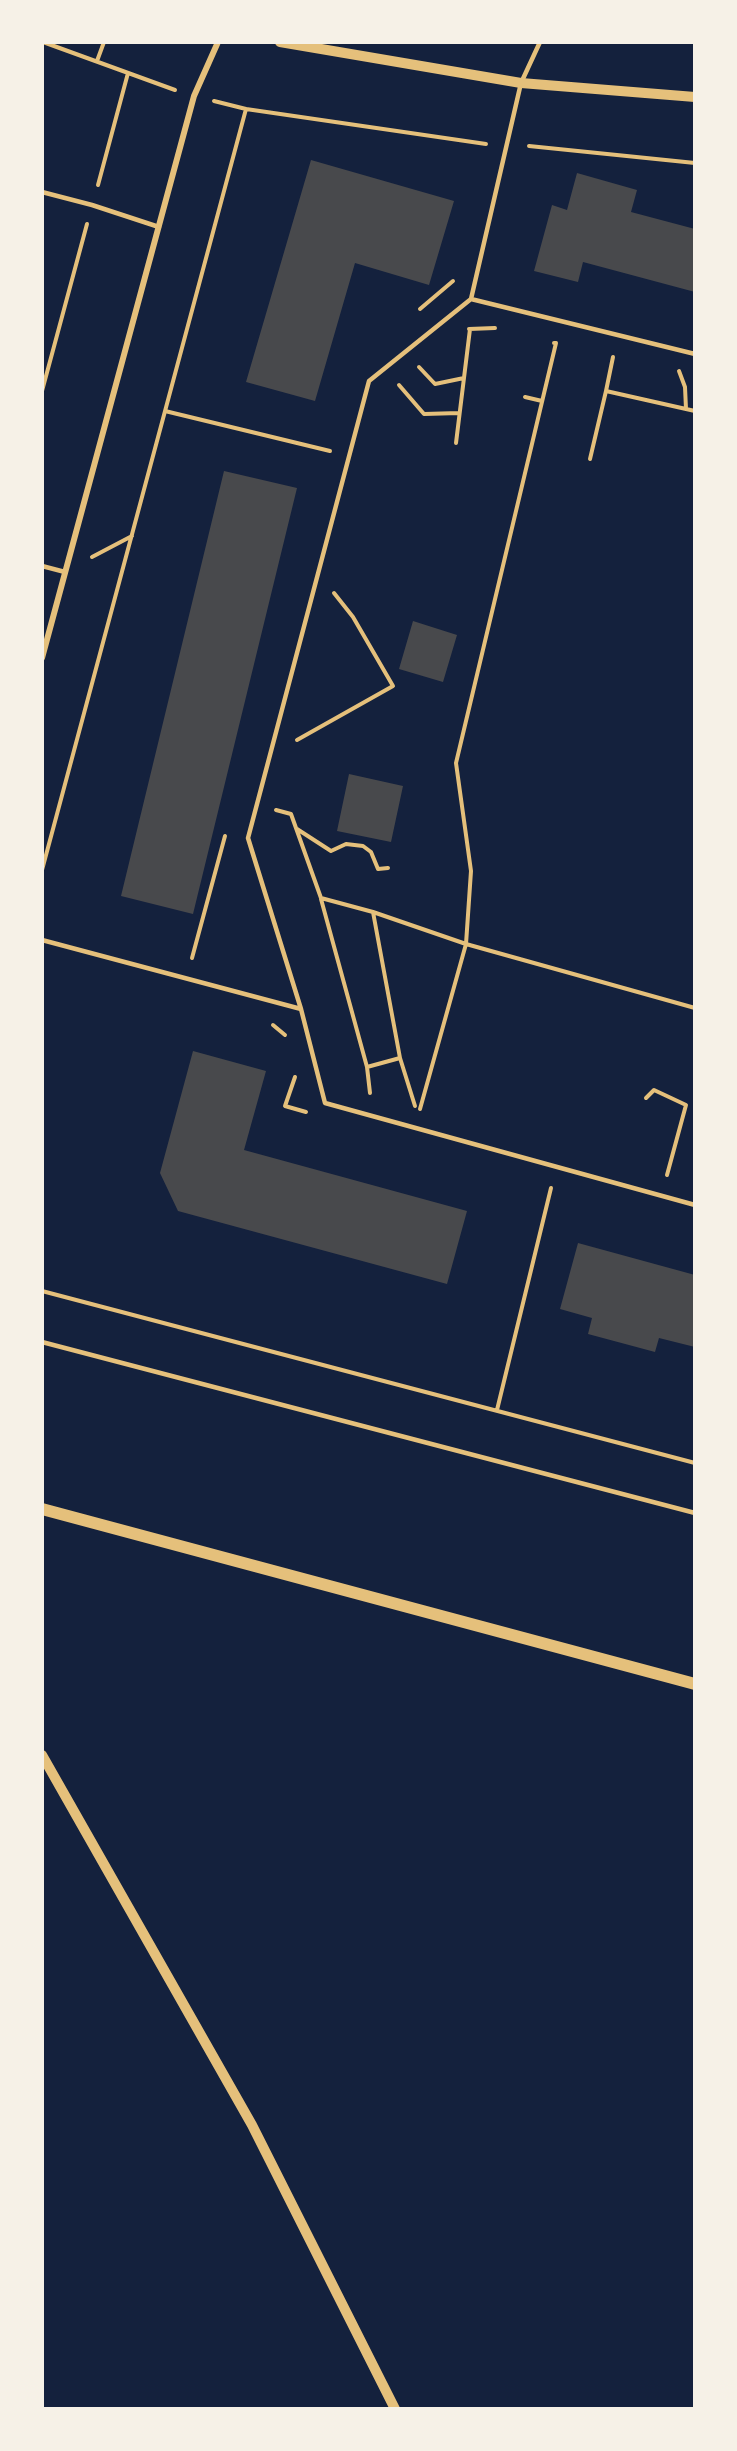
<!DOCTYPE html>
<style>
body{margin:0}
#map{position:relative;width:737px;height:2451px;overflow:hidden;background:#14213d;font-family:"Exo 2",sans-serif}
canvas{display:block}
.frame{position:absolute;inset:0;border:44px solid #f6f1e7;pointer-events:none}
</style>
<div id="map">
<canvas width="737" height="2451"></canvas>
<div class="frame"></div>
</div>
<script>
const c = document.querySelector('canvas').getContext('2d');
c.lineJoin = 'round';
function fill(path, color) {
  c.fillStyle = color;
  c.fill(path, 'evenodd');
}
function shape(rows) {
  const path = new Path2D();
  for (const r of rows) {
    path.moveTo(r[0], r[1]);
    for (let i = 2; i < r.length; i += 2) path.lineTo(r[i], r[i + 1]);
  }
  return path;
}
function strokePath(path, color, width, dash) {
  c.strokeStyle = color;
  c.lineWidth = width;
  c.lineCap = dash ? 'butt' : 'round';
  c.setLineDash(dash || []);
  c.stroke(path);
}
const building = shape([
 [311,160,454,201,429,285,355,263,315,401,246,382],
 [577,173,637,190,631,212,695,229,695,292,583,262,578,282,534,271,552,205,567,210],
 [224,471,297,488,193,914,121,896],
 [413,621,457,635,443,682,399,669],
 [349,774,403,786,391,842,337,831],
 [193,1051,266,1071,244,1150,467,1211,447,1284,178,1211,160,1173],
 [578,1243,695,1275,695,1347,659,1338,655,1352,588,1334,592,1318,560,1309]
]);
const path = shape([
 [43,42,175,90],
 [97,61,104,42],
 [214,101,246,109],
 [529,146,695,163],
 [98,185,128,73],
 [420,309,453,281],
 [469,329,495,328],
 [419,367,435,384,464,378],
 [399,385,424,414,459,413],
 [42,391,87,224],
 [606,391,613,357],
 [525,397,542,401],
 [686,409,695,411],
 [165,411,330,451],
 [456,443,470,329],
 [590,459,606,391,686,409,685,387,679,371],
 [92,557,132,536],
 [297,740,393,686,353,617,334,593],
 [276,810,291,814,321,898,373,912,466,944,695,1008],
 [297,829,331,851,346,844,363,846,371,852,378,869,388,868],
 [42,870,246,109,486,144],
 [321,899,367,1067,400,1058,373,912],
 [192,958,225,836],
 [273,1025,285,1035],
 [400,1058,415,1106],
 [367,1067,370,1093],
 [295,1077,285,1106,306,1112],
 [646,1098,654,1090,686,1105,667,1175],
 [420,1109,466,944,471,871,456,763,556,343,554,343],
 [42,1291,695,1463],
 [497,1410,551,1188]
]);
const service = shape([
 [42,192,92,205,159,227],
 [471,299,521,83,540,42],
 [695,354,471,299,369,381,248,838,301,1009,325,1103,695,1205],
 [42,566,65,572],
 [42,940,301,1009],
 [42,1342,695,1513]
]);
const minor = shape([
 [42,658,194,96,218,42]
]);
const tertiary = shape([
 [280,42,521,83,695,97],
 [42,1755,252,2125,395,2409]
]);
const secondary = shape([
 [42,1509,695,1684]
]);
fill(building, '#48494c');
strokePath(path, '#e5c07b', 4);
strokePath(service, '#e5c07b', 4.5);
strokePath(minor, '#e5c07b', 6);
strokePath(tertiary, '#e5c07b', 10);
strokePath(secondary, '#e5c07b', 12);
</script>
